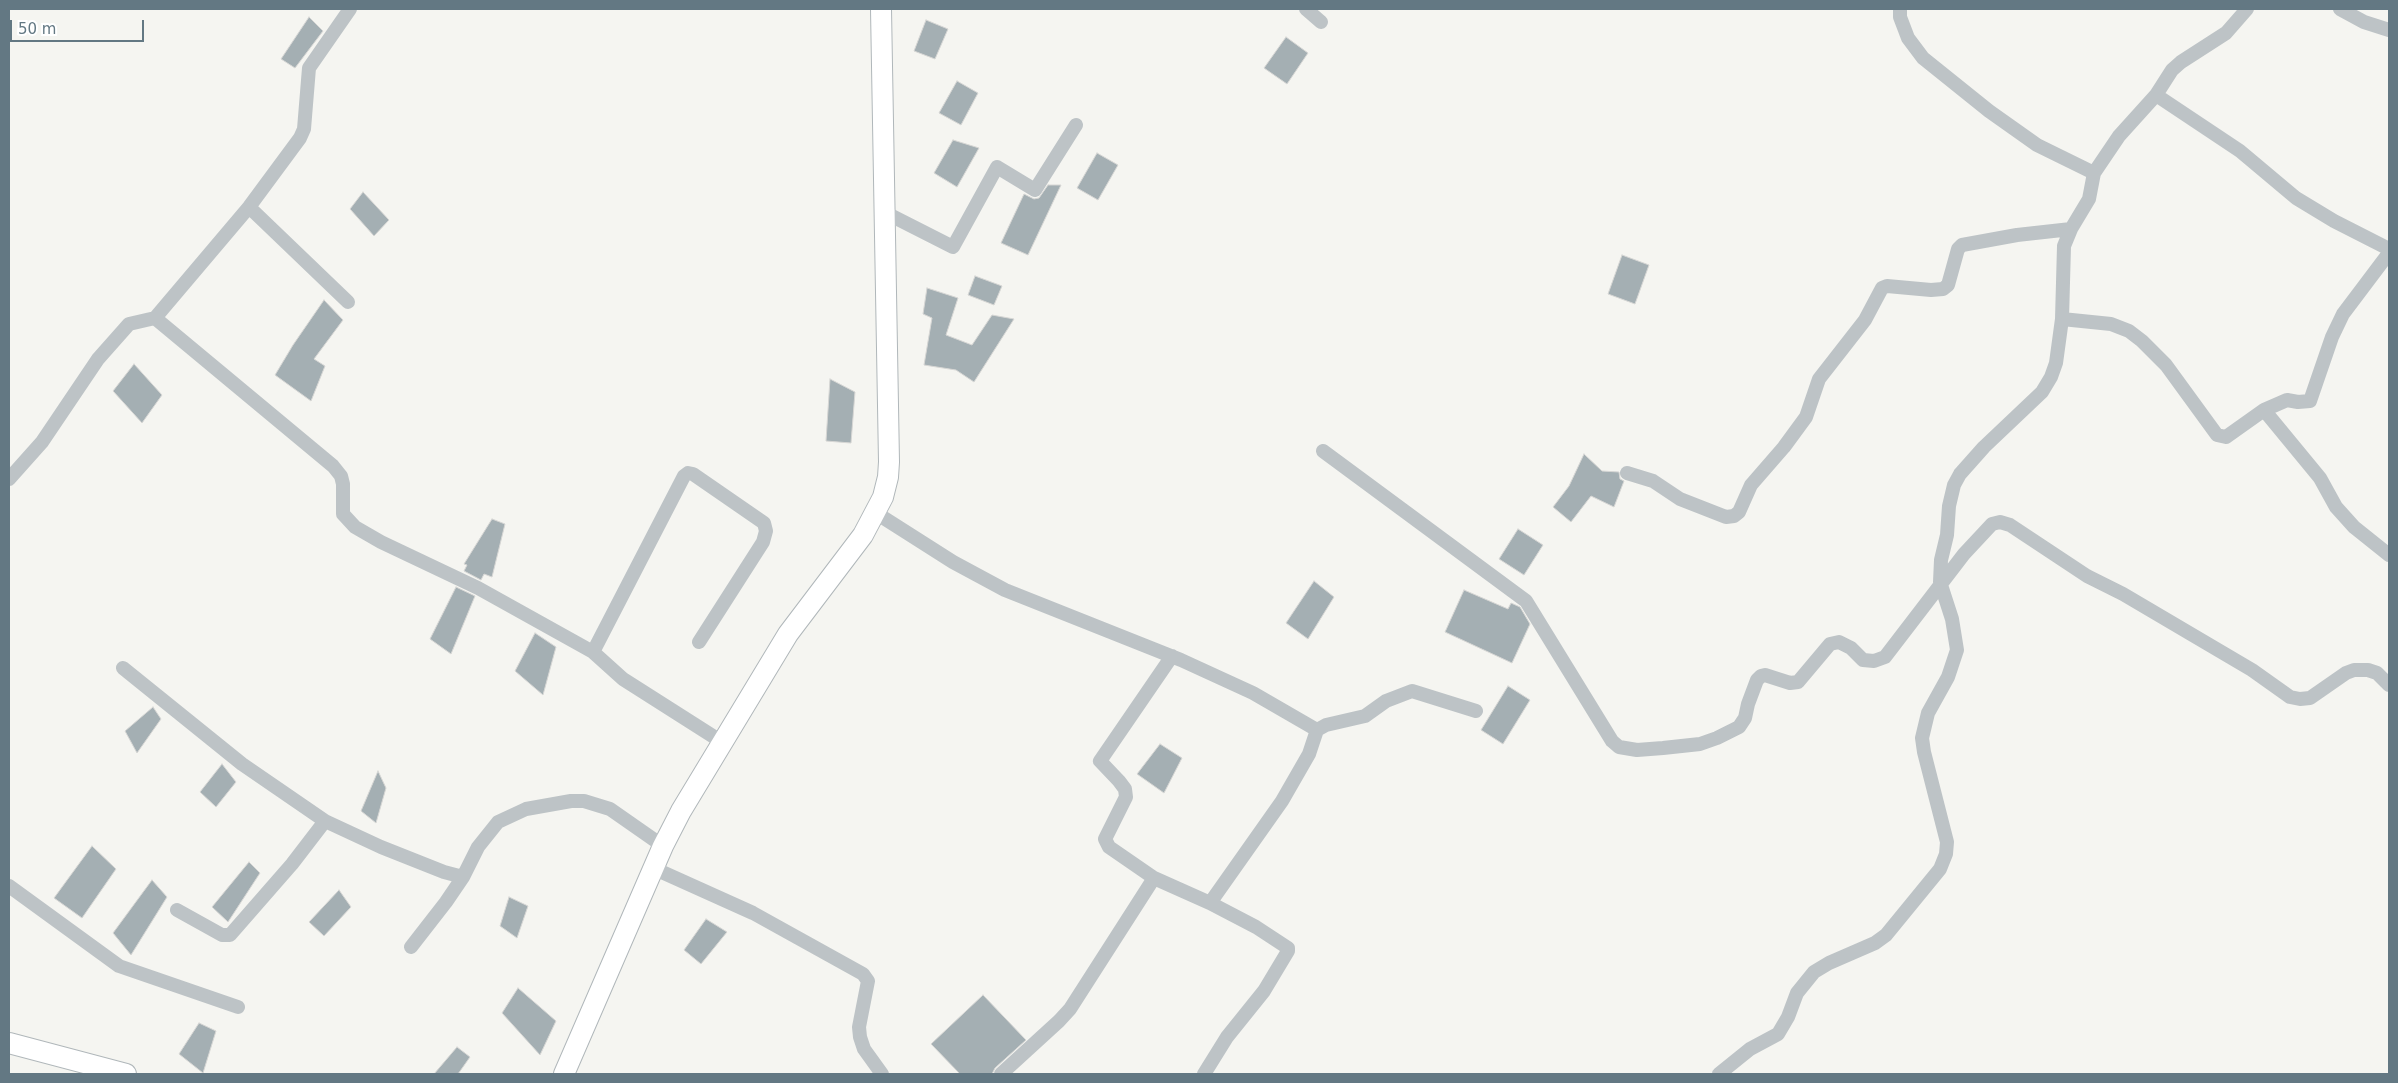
<!DOCTYPE html>
<style>
body{margin:0}
#map{position:relative;width:2398px;height:1083px;overflow:hidden;background:#f5f5f1;font-family:"DejaVu Sans",sans-serif}
canvas{display:block}
.frame{position:absolute;inset:0;border:10px solid #637883;pointer-events:none}
.scale{position:absolute;left:10px;top:20px;width:134px;height:22px;box-sizing:border-box;border:2px solid #637883;border-top:0;padding-left:6px;font-size:15px;line-height:18px;white-space:nowrap;color:#637883;-webkit-text-stroke:4px #fff;paint-order:stroke}
</style>
<div id="map">
<canvas width="2398" height="1083"></canvas>
<div class="frame"></div>
<div class="scale">50 m</div>
</div>
<script>
const c = document.querySelector('canvas').getContext('2d');
c.lineJoin = 'round';
function fill(path, color) {
  c.fillStyle = color;
  c.fill(path, 'evenodd');
}
function shape(rows) {
  const path = new Path2D();
  for (const r of rows) {
    path.moveTo(r[0], r[1]);
    for (let i = 2; i < r.length; i += 2) path.lineTo(r[i], r[i + 1]);
  }
  return path;
}
function strokePath(path, color, width, dash) {
  c.strokeStyle = color;
  c.lineWidth = width;
  c.lineCap = dash ? 'butt' : 'round';
  c.setLineDash(dash || []);
  c.stroke(path);
}
const building = shape([
 [309,17,323,31,295,68,281,59,309,17],
 [926,20,948,29,935,59,914,51,926,20],
 [1286,37,1308,53,1287,84,1264,68,1286,37],
 [957,81,978,93,961,125,939,113,957,81],
 [953,140,979,148,957,187,934,173,953,140],
 [1097,153,1118,165,1098,200,1077,188,1097,153],
 [1048,185,1061,185,1028,255,1001,243,1024,194,1034,199,1039,198,1048,185],
 [363,192,389,220,374,236,350,209,363,192],
 [1622,255,1649,265,1635,304,1608,294,1622,255],
 [975,276,1002,286,994,305,968,295,975,276],
 [927,288,958,298,946,335,972,345,992,315,1014,319,974,382,956,370,924,365,932,318,923,314,927,288],
 [324,300,343,320,314,359,325,366,311,401,275,375,293,345,324,300],
 [134,364,162,395,142,423,113,391,134,364],
 [830,379,855,392,851,443,826,441,830,379],
 [1584,454,1602,471,1619,472,1620,479,1624,481,1614,507,1591,496,1571,522,1553,507,1569,486,1584,454],
 [492,519,505,524,492,577,484,574,481,580,464,571,467,565,464,564,492,519],
 [1518,529,1543,545,1524,575,1499,559,1518,529],
 [1314,581,1334,597,1308,639,1286,623,1314,581],
 [456,587,475,596,451,654,430,639,456,587],
 [1464,590,1508,609,1511,603,1520,607,1530,624,1512,663,1445,632,1464,590],
 [535,633,556,647,543,695,515,671,535,633],
 [1508,686,1530,700,1503,744,1481,730,1508,686],
 [153,707,161,719,137,753,125,731,153,707],
 [1160,744,1182,758,1164,793,1137,774,1160,744],
 [222,764,236,782,216,807,200,792,222,764],
 [378,771,386,788,376,823,361,811,378,771],
 [92,846,116,869,82,918,54,898,92,846],
 [249,862,260,873,228,922,212,907,249,862],
 [152,880,167,897,131,955,113,933,152,880],
 [339,890,351,907,324,936,309,922,339,890],
 [509,897,528,906,517,938,500,926,509,897],
 [706,919,727,932,701,964,684,950,706,919],
 [518,988,556,1021,540,1055,502,1013,518,988],
 [983,995,1026,1040,995,1068,992,1074,960,1074,931,1044,983,995],
 [199,1023,216,1031,203,1073,179,1054,199,1023],
 [457,1047,470,1057,458,1074,434,1074,457,1047]
]);
const street = shape([
 [350,9,309,68,304,129,300,138,249,207,155,318,333,466,341,476,343,484,343,514,355,527,381,542,478,588,593,652,623,679,722,742],
 [1306,9,1321,22],
 [1900,9,1900,17,1908,38,1923,58,1989,111,2037,145,2094,173],
 [2340,9,2364,22,2389,30],
 [2156,95,2240,151,2296,198,2334,221,2389,249],
 [249,207,348,302],
 [886,213,953,247,997,167,1035,190,1076,125],
 [2062,319,2111,324,2129,331,2142,341,2166,365,2217,435,2226,437,2264,410,2320,478,2336,507,2354,527,2389,555],
 [2264,410,2287,400,2298,402,2310,401,2332,337,2343,314,2389,253],
 [1323,451,1526,601,1612,741,1619,747,1637,750,1663,748,1700,744,1717,738,1739,727,1745,718,1748,704,1757,680,1761,676,1765,675,1790,683,1798,682,1830,644,1839,642,1851,648,1863,660,1874,661,1885,657,1964,554,1992,524,2000,522,2010,525,2087,576,2123,594,2252,670,2290,697,2300,699,2310,698,2346,673,2354,670,2368,670,2377,673,2389,685],
 [1627,473,1653,481,1680,499,1726,517,1734,516,1739,512,1751,485,1784,447,1806,417,1819,379,1865,320,1882,288,1887,286,1931,290,1943,289,1948,285,1958,249,1962,245,2017,235,2071,229],
 [9,479,42,442,98,359,129,324,155,318],
 [876,513,953,562,1005,590,1181,660,1253,693,1317,730,1309,754,1282,801,1210,903],
 [593,652,684,476,688,473,693,474,764,523,766,531,763,542,699,642],
 [1172,656,1100,761,1119,781,1125,789,1126,797,1105,839,1109,847,1154,878,1210,903,1256,927,1288,948,1288,951,1264,991,1227,1037,1204,1074],
 [123,668,242,764,325,821,381,847,444,872,463,877,478,847,498,822,526,809,571,801,584,801,610,809,663,846],
 [1317,730,1326,725,1365,716,1386,701,1412,691,1476,711],
 [653,868,753,913,863,974,868,981,859,1027,860,1037,864,1049,882,1074],
 [9,886,119,966,238,1007],
 [177,910,222,935,230,935,292,864,325,821],
 [411,947,446,902,463,877],
 [1001,1074,1059,1021,1070,1009,1154,878],
 [1719,1074,1750,1049,1778,1034,1788,1017,1797,993,1814,972,1829,963,1875,943,1886,935,1940,869,1946,854,1947,842,1924,752,1922,738,1928,713,1948,677,1957,650,1952,619,1940,582,1941,560,1947,535,1949,506,1954,485,1960,474,1984,447,2042,392,2051,377,2056,363,2062,319,2064,246,2071,229,2089,199,2094,173,2119,136,2156,95,2172,70,2181,62,2226,33,2247,9]
]);
const secondary = shape([
 [9,1043,126,1074],
 [564,1074,663,846,681,811,788,634,863,535,883,497,888,477,889,462,881,9]
]);
fill(building, '#a4afb3');
strokePath(building, '#d6d6d4', 1);
strokePath(secondary, '#b0b7ba', 22);
strokePath(street, '#bdc3c6', 14);
strokePath(secondary, '#fff', 20);
</script>
